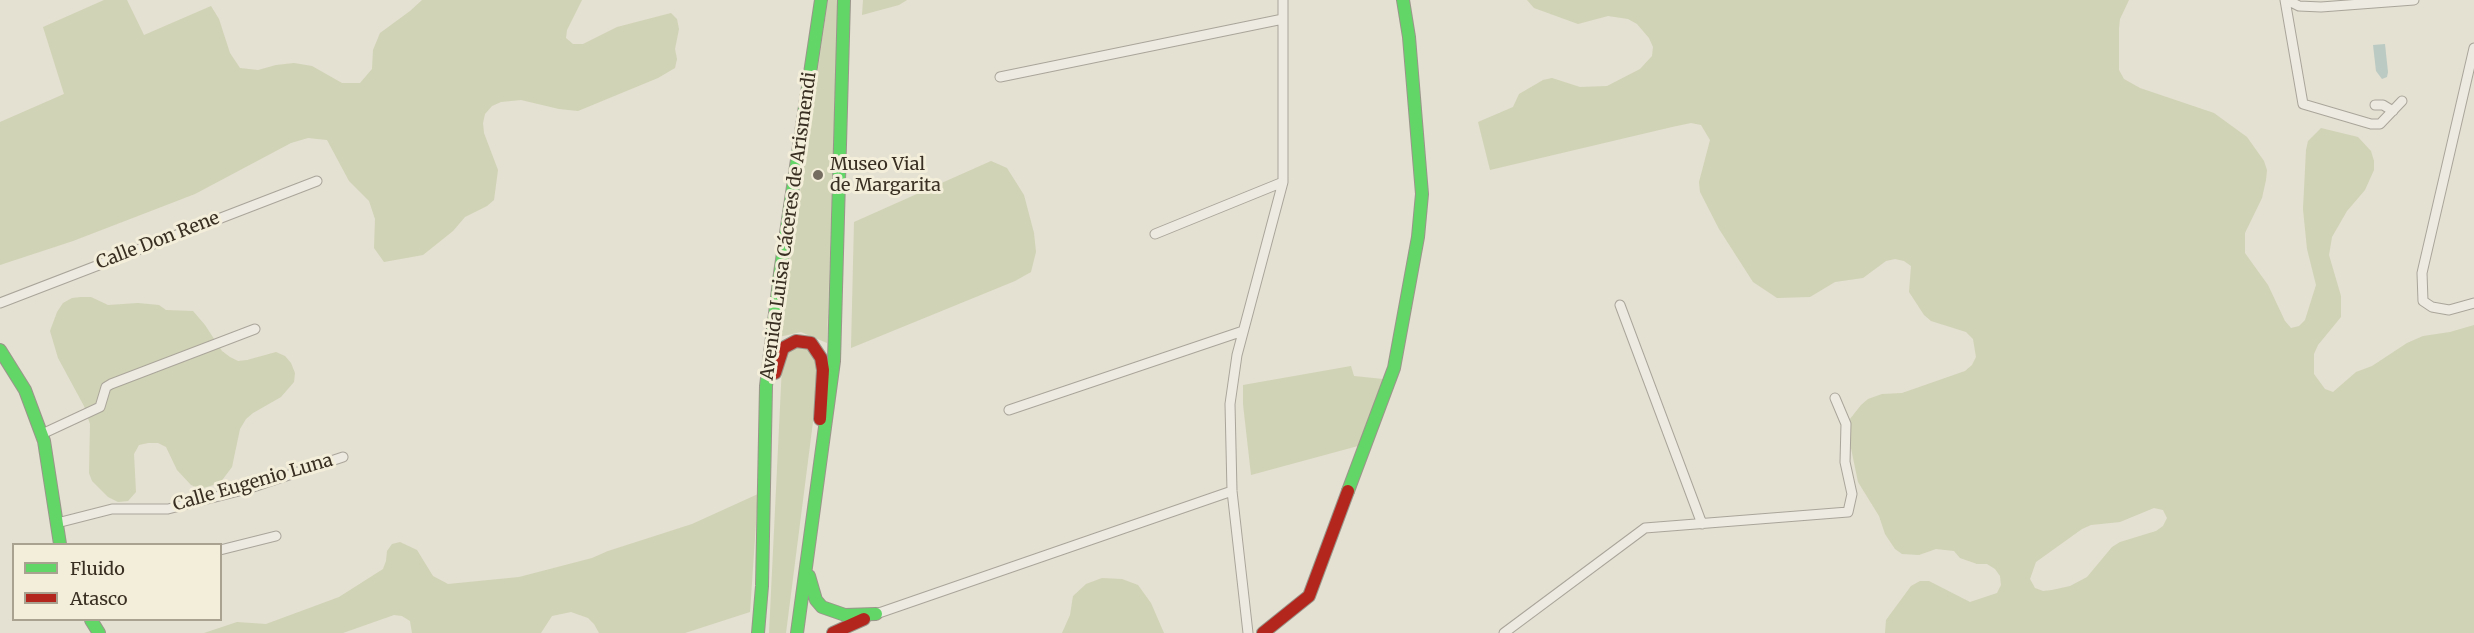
<!DOCTYPE html>
<meta charset="utf-8">
<style>
body{margin:0}
#map{position:relative;width:2474px;height:633px;overflow:hidden;background:#e4e0d2;font-family:Merriweather,serif}
canvas{display:block}
.legend{position:absolute;left:12px;top:543px;width:210px;height:78px;box-sizing:border-box;background:#f3eed9;border:2px solid #a9a290;margin:0;padding:8px 10px;list-style:none;font-size:18px;color:#392f22}
.legend li{display:flex;align-items:center;gap:12px;height:30px}
.legend b{width:30px;border:2px solid #a9a290}
</style>
<div id="map">
<canvas width="2474" height="633"></canvas>
<ul class="legend">
<li><b style="height:8px;background:#63d668"></b>Fluido</li>
<li><b style="height:8px;background:#b3261e"></b>Atasco</li>
</ul>
</div>
<script>
const c = document.querySelector('canvas').getContext('2d');
c.lineJoin = 'round';
function fill(path, color) {
  c.fillStyle = color;
  c.fill(path, 'evenodd');
}
function shape(rows) {
  const path = new Path2D();
  for (const r of rows) {
    path.moveTo(r[0], r[1]);
    for (let i = 2; i < r.length; i += 2) path.lineTo(r[i], r[i + 1]);
  }
  return path;
}
function strokePath(path, color, width, dash) {
  c.strokeStyle = color;
  c.lineWidth = width;
  c.lineCap = dash ? 'butt' : 'round';
  c.setLineDash(dash || []);
  c.stroke(path);
}
function label(font, color, halo, rows, align = 'center') {
  c.font = font + ' Merriweather,serif';
  c.lineWidth = 6;
  c.setLineDash([]);
  c.textBaseline = 'middle';
  c.strokeStyle = halo;
  c.fillStyle = color;
  for (const [text, x, y, turn = 0] of rows) {
    c.save();
    c.translate(x, y);
    c.rotate((+turn || 0) * Math.PI / 180);
    c.textAlign = isNaN(turn) ? turn : align;
    if (halo) c.strokeText(text, 0, 0);
    c.fillText(text, 0, 0);
    c.restore();
  }
}
const green = shape([
 [104,0,127,0,144,35,211,6,219,19,230,53,240,68,258,70,276,65,294,63,312,66,342,83,360,83,372,69,373,50,380,33,410,11,422,0,582,0,567,30,566,38,573,44,583,44,617,27,671,13,677,19,679,29,675,49,677,59,675,68,658,78,578,111,559,109,521,100,501,102,492,106,485,114,483,123,484,133,498,170,494,200,487,206,465,217,453,231,423,255,384,262,374,248,375,219,369,201,349,181,327,140,308,138,291,143,195,194,73,241,0,265,0,122,64,94,43,27],
 [828,0,838,0,827,343,801,332,779,337],
 [863,0,907,0,899,5,862,15],
 [1527,0,2129,0,2120,19,2119,28,2119,70,2124,79,2140,88,2214,113,2247,137,2264,161,2267,170,2266,180,2262,198,2245,233,2245,253,2268,285,2285,321,2291,328,2299,326,2305,320,2316,285,2307,249,2303,209,2306,150,2308,141,2321,128,2358,137,2371,151,2374,161,2374,170,2365,190,2347,211,2332,237,2329,255,2341,296,2341,317,2318,345,2314,354,2314,374,2325,389,2333,392,2356,372,2372,366,2407,343,2423,336,2450,332,2474,325,2474,633,1885,633,1886,620,1911,586,1920,581,1929,581,1970,602,1997,593,2001,585,2000,576,1995,569,1987,564,1977,564,1960,558,1954,551,1936,549,1919,555,1902,554,1895,549,1885,534,1879,516,1858,482,1846,424,1861,405,1868,399,1882,394,1902,393,1965,371,1972,365,1976,357,1973,339,1966,332,1931,321,1924,315,1909,292,1911,266,1904,261,1895,259,1886,261,1863,278,1835,282,1810,297,1777,298,1753,282,1719,229,1700,192,1699,182,1710,140,1701,125,1691,123,1672,127,1490,170,1478,122,1513,107,1519,94,1543,80,1552,78,1580,87,1607,86,1640,69,1652,56,1653,47,1649,38,1637,24,1628,19,1608,16,1578,24,1534,8],
 [2154,508,2163,510,2167,518,2163,526,2156,531,2120,542,2112,547,2087,577,2070,586,2052,590,2043,591,2035,588,2030,579,2036,562,2082,529,2091,525,2120,522],
 [991,161,1007,168,1024,195,1034,233,1036,252,1031,272,1015,281,851,348,854,222],
 [81,297,91,297,108,305,138,303,159,305,166,310,193,311,205,325,222,351,230,357,238,361,247,360,276,352,285,356,291,363,295,373,294,382,281,397,253,413,246,419,240,429,232,467,220,483,200,489,191,485,177,470,166,447,158,443,148,443,139,445,134,454,136,492,128,501,118,502,108,497,92,481,89,473,90,424,84,406,58,358,50,331,57,312,63,303,72,298],
 [800,346,815,352,819,375,786,633,769,633,782,366,786,352],
 [1351,366,1354,376,1383,379,1358,446,1251,475,1243,404,1243,385],
 [758,494,750,612,685,633,599,633,594,624,588,618,571,612,552,616,541,633,412,633,410,621,402,616,394,615,343,633,204,633,237,622,266,624,339,597,383,569,386,561,387,551,392,544,400,542,417,550,433,576,448,584,519,577,592,558,608,551,692,524],
 [1102,578,1122,579,1138,585,1151,603,1164,633,1062,633,1070,615,1073,596,1086,584]
]);
const water = shape([
 [2385,44,2388,72,2387,77,2382,79,2376,71,2373,45]
]);
const street = shape([
 [2285,0,2303,104,2371,124,2380,124,2402,101],
 [2287,0,2299,6,2321,7,2414,0],
 [2474,48,2422,273,2423,301,2432,307,2449,310,2474,303],
 [1000,77,1283,19],
 [2375,105,2383,105,2393,111],
 [1155,234,1283,182],
 [0,303,317,181],
 [1620,305,1702,524],
 [1009,410,1243,331],
 [42,434,100,407,106,387,111,384,255,329],
 [57,523,112,509,168,509,247,489,343,457],
 [220,550,276,536],
 [876,614,1232,491],
 [1248,633,1232,491,1230,404,1237,355,1283,182,1283,0],
 [1504,633,1645,528,1848,512,1852,494,1845,462,1846,424,1835,398]
]);
const fast = shape([
 [0,350,25,390,44,441,60,544],
 [1348,491,1394,368,1418,237,1422,194,1409,37,1403,0],
 [809,576,816,600,822,607,845,615,876,614],
 [91,620,99,633],
 [758,633,762,586,766,386,780,273,821,0],
 [797,633,834,361,844,0]
]);
const jam = shape([
 [775,373,783,348,796,341,811,343,821,358,823,370,820,419],
 [833,633,864,619],
 [1263,633,1309,596,1348,491]
]);
const markers = [
 [818,175,6,"#756d60"]
];
const poiNames = [
 ["Museo Vial",830,165],
 ["de Margarita",830,186]
];
const streetNames = [
 ["Avenida Luisa Cáceres de Arismendi",789,226,-82],
 ["Calle Don Rene",158,241,-21],
 ["Calle Eugenio Luna",253,483,-16]
];
fill(green, '#d0d3b5');
fill(water, '#bbcac3');
strokePath(street, '#aaa59a', 11);
strokePath(fast, '#9a958a', 14);
strokePath(jam, '#9a958a', 14);
strokePath(street, '#edeae2', 9);
strokePath(fast, '#63d668', 12);
strokePath(jam, '#b3261e', 12);
for (const [x, y, r, color] of markers) {
  const dot = new Path2D();
  dot.arc(x, y, r, 0, 2 * Math.PI);
  c.fillStyle = color;
  c.fill(dot);
  strokePath(dot, '#f3eed9', 2);
}
label('18px', '#392f22', '#f3eed9', poiNames, 'left');
label('18px', '#392f22', '#f3eed9', streetNames);
</script>
